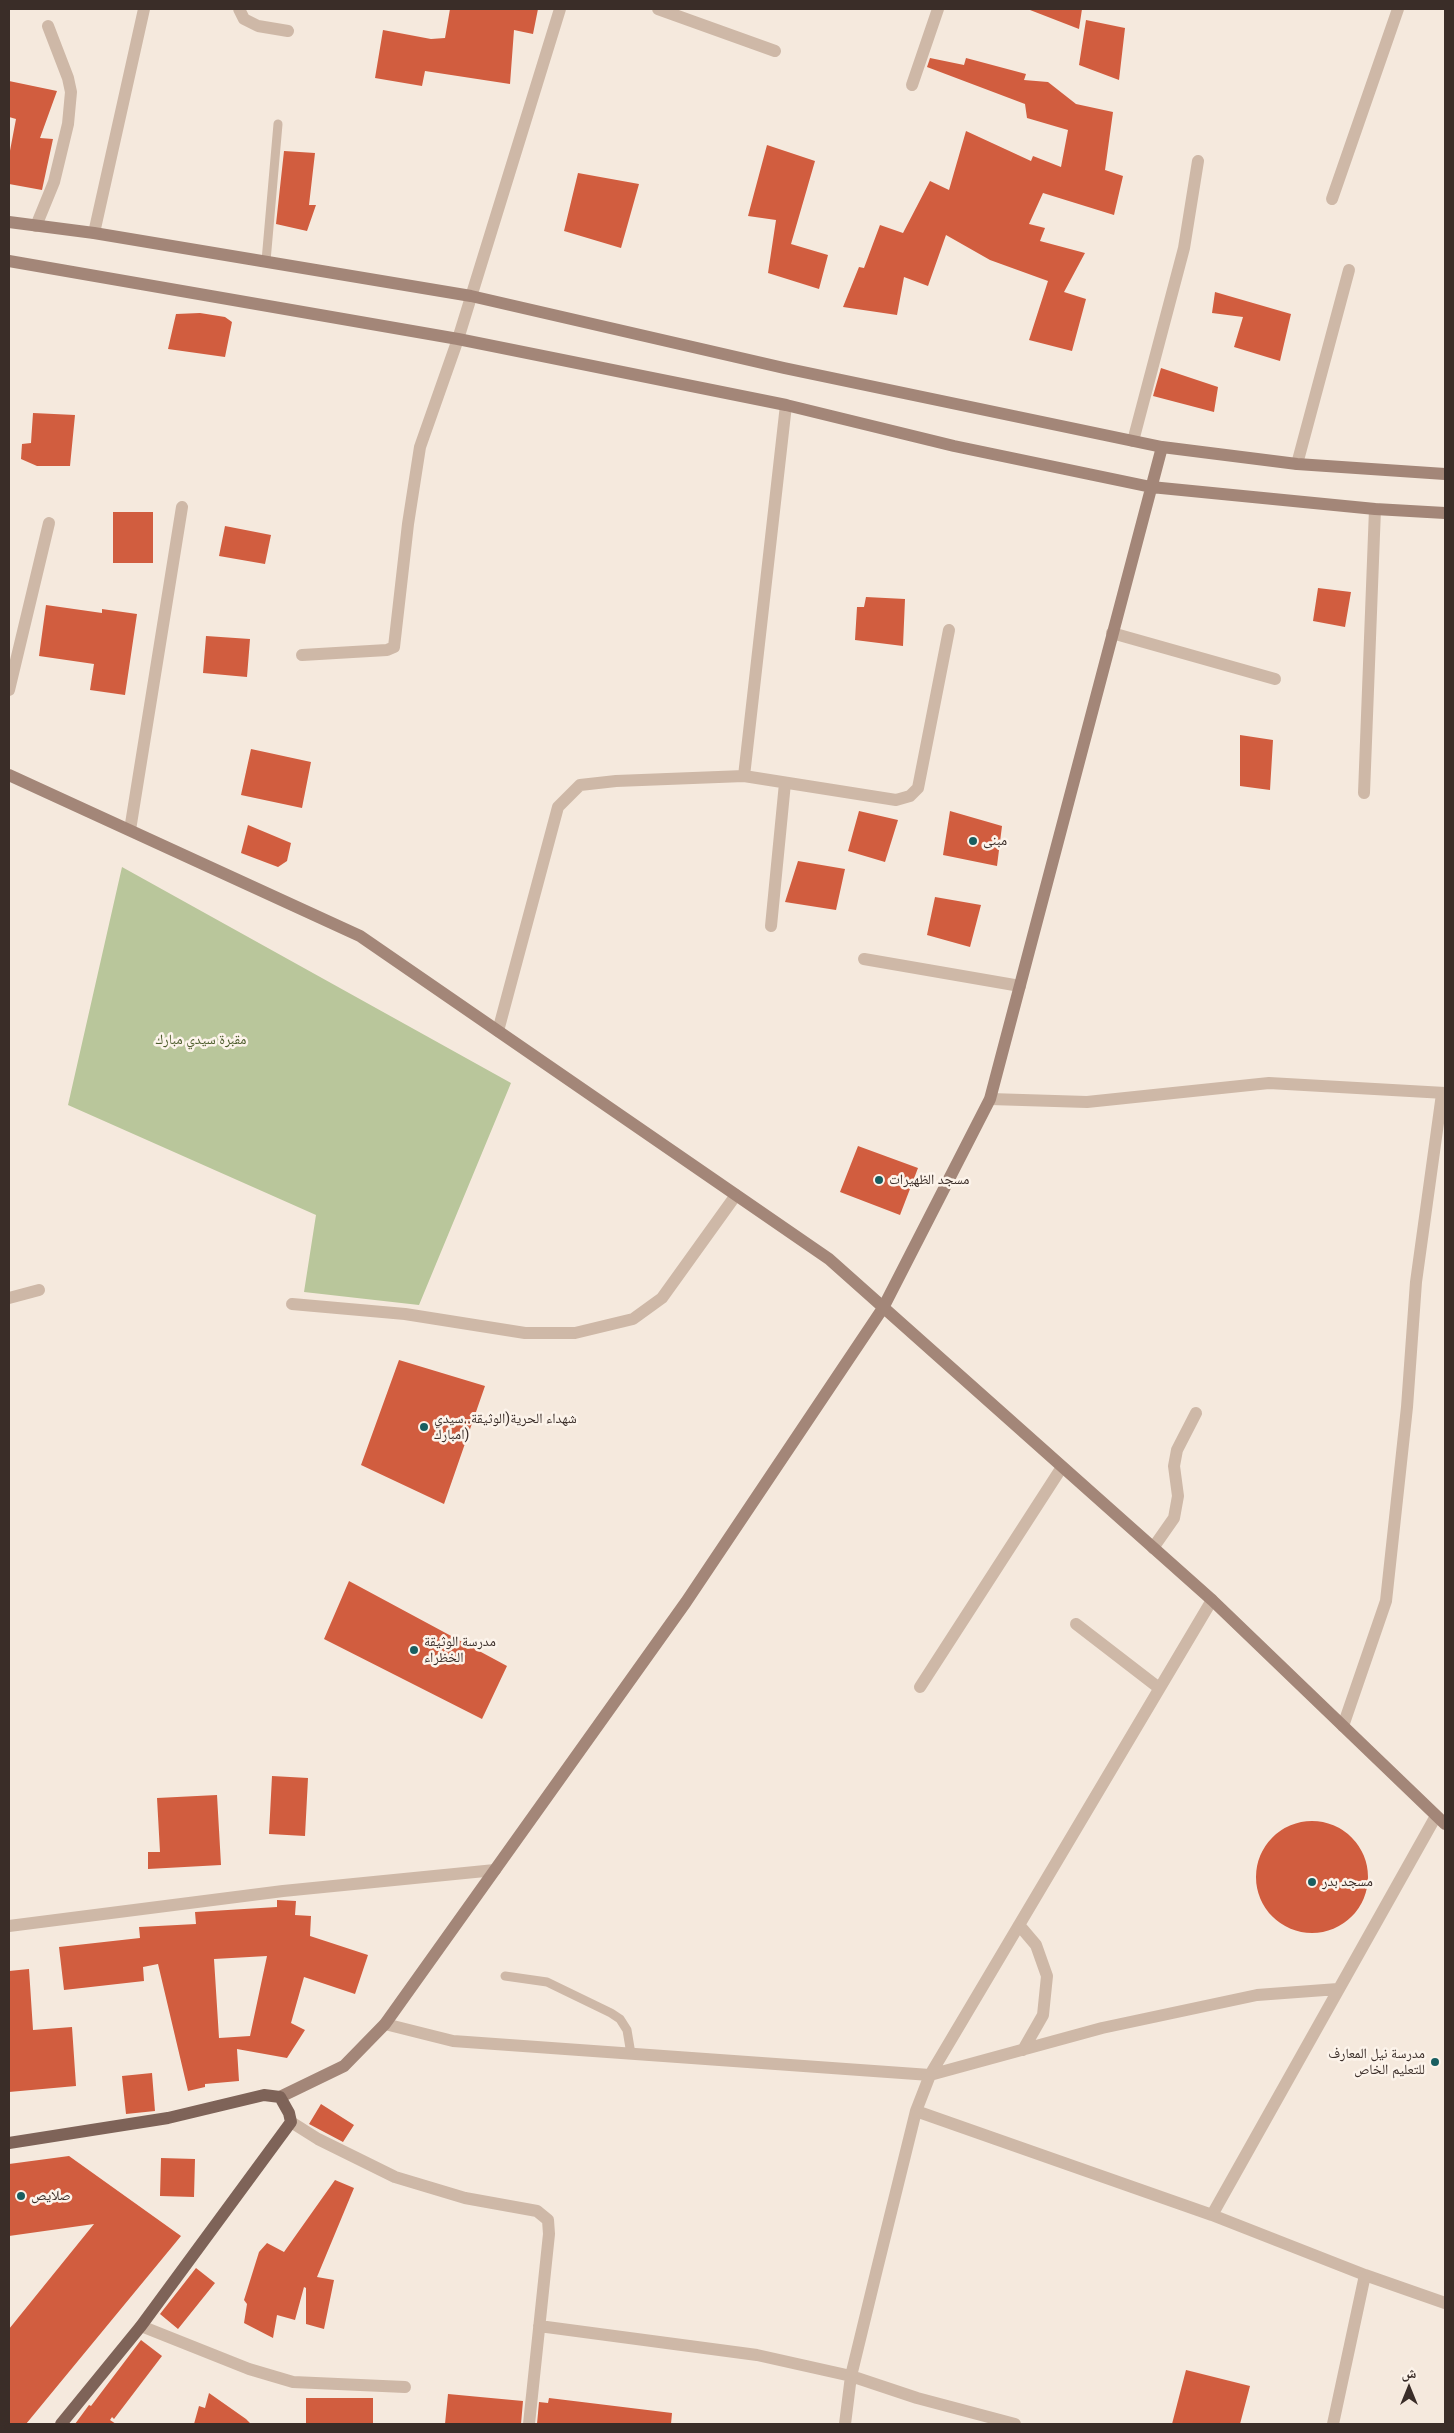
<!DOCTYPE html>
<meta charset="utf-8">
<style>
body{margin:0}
#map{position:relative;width:1454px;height:2433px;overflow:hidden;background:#f5e9dd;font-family:Roboto,"Noto Naskh Arabic",sans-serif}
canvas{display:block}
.frame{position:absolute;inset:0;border:10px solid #3a2d28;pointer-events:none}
.north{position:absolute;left:1384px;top:2363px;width:50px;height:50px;-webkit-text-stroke:4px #fcf3ea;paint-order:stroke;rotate:0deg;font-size:14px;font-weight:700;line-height:20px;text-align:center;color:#3a2d28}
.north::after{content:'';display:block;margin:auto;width:18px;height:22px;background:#3a2d28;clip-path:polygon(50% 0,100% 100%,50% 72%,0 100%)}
</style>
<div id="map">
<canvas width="1454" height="2433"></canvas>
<div class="frame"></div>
<div class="north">ش</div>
</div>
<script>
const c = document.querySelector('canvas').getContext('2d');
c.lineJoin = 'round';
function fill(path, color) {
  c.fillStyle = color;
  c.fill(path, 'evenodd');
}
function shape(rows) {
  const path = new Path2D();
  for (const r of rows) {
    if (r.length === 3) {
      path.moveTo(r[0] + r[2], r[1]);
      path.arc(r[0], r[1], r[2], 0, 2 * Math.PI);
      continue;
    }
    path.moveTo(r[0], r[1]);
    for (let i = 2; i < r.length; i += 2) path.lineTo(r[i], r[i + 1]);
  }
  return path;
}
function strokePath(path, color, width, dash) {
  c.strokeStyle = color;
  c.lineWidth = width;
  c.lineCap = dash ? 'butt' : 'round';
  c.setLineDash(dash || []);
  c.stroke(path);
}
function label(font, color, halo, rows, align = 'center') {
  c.font = font + ' Roboto,"Noto Naskh Arabic",sans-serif';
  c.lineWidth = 5;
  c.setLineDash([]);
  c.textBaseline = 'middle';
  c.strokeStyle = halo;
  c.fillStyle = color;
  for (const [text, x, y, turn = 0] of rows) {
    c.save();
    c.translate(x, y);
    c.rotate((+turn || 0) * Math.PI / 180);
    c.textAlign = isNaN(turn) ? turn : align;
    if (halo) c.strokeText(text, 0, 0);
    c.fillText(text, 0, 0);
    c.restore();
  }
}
const green = shape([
 [122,867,511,1083,419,1305,304,1292,316,1215,68,1105]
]);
const building = shape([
 [450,9,538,9,533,34,514,30,510,84,425,71,422,86,375,78,383,30,431,39,445,38],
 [1030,9,1082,9,1079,29,1030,10],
 [1086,20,1125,28,1119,80,1079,65],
 [930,58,964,65,966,58,1026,74,1024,80,1048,82,1076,104,1113,112,1105,170,1123,176,1114,215,1043,193,1029,224,1045,228,1040,241,1085,253,1064,292,1086,299,1072,351,1029,340,1048,281,990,260,946,235,928,286,904,277,897,315,843,307,859,267,864,268,880,225,903,233,930,181,949,190,966,131,1031,161,1033,156,1061,167,1068,130,1027,118,1025,104,927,67],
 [9,81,57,91,40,138,53,139,42,190,9,184,9,156,16,119,9,117],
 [767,145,815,161,791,244,828,255,819,289,768,273,776,220,748,216],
 [284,151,315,153,309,205,316,205,307,231,276,224],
 [578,173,639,184,621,248,564,231],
 [1215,292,1291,314,1280,361,1234,347,1243,317,1212,313],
 [200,313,225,317,232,322,225,357,168,349,176,314],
 [1161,368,1218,387,1214,412,1153,396],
 [33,413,75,415,70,466,37,466,21,459,22,444,31,443],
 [113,512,153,512,153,563,113,563],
 [225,526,271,535,265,564,219,556],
 [1318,588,1351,592,1345,627,1313,621],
 [866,597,905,599,903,646,855,640,857,607,864,607],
 [46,605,102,613,102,609,137,614,125,695,90,690,94,664,39,656],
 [206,636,250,639,247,677,203,673],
 [1240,735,1273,740,1270,790,1240,786],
 [251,749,311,762,302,808,241,795],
 [859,811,898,820,885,862,848,851],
 [950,811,1002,826,997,866,943,855],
 [248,825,291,843,287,861,278,867,241,853],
 [798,861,845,869,836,910,785,902],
 [935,897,981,905,970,947,927,935],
 [858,1146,918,1168,900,1215,840,1192],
 [399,1360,485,1386,444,1504,361,1465],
 [349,1581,507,1666,482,1719,324,1639],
 [272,1776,308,1778,305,1836,269,1834],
 [217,1795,221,1865,148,1869,148,1852,160,1852,157,1798],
 [1312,1877,56],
 [277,1900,296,1901,295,1915,311,1916,310,1936,368,1955,355,1994,304,1977,291,2023,305,2030,287,2058,237,2049,239,2081,205,2084,205,2087,188,2091,158,1964,143,1967,144,1981,64,1990,59,1947,140,1938,139,1927,196,1924,195,1912,277,1907],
 [267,1956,250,2036,219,2038,214,1959],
 [29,1969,33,2030,72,2027,76,2086,9,2092,9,1971],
 [152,2073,155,2111,126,2114,122,2076],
 [321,2104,354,2125,343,2142,309,2124],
 [69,2156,181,2236,26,2424,9,2424,9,2329,94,2224,9,2236,9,2164],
 [161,2158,195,2159,194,2197,160,2196],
 [335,2180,354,2188,317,2277,334,2280,324,2329,306,2324,306,2288,304,2287,295,2320,277,2315,273,2338,244,2323,247,2304,244,2300,259,2252,267,2243,284,2252],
 [196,2268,215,2283,178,2329,160,2314],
 [141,2340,162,2356,114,2419,112,2417,110,2420,116,2424,75,2424,89,2405,91,2406],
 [1186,2370,1250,2386,1240,2424,1172,2424],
 [209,2393,246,2419,251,2424,194,2424,199,2406,205,2408],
 [448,2394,523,2401,521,2424,445,2424],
 [306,2398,373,2398,373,2424,306,2424],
 [549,2398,672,2413,671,2424,537,2424,539,2402,548,2403]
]);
const lane = shape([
 [266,261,278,124],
 [505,1976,547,1982,611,2013,620,2019,627,2030,631,2054]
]);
const street = shape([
 [239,9,244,19,258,26,288,31],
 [658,9,775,51],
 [912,85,938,9],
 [1332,199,1398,9],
 [36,226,54,182,68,124,71,92,68,78,48,26],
 [94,233,144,9],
 [1133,441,1184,248,1198,161],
 [1297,464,1349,270],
 [1112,633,1275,679],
 [302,655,387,650,394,647,408,524,420,447,458,339,560,9],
 [9,690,49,523],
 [744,776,786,405],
 [1364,793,1375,509],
 [130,830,182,507],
 [771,926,785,783],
 [864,959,1020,986],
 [498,1031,558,807,580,785,616,781,744,776,896,800,910,796,918,788,949,630],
 [990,1099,1087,1102,1269,1083,1445,1093],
 [9,1298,39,1290],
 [292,1304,405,1314,525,1333,575,1333,633,1319,662,1298,736,1195],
 [1153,1548,1174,1518,1178,1496,1174,1466,1177,1450,1196,1413],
 [1076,1624,1159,1688],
 [920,1687,1062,1467],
 [1343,1726,1386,1601,1407,1407,1416,1282,1442,1094],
 [1019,1925,1036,1945,1047,1976,1043,2015,1023,2050],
 [9,1926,283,1891,495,1870],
 [385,2024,453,2041,930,2075,1102,2028,1257,1995,1338,1989],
 [916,2111,1212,2215,1365,2275,1445,2303],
 [291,2122,318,2139,395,2177,465,2198,537,2211,548,2220,549,2234,529,2424],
 [1212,2215,1436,1816],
 [141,2326,249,2369,293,2382,405,2387],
 [539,2326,757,2355,851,2376,917,2398,1015,2424],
 [845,2424,851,2376,876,2273,916,2111,930,2075,1212,1600],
 [1333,2424,1365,2275]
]);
const secondary = shape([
 [9,222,94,233,471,296,784,368,1162,447,1297,464,1445,474],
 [9,261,458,339,786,405,954,446,1151,487,1375,509,1445,513],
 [9,775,360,936,829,1259,1212,1600,1445,1824],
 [280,2097,344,2066,385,2024,686,1602,883,1308,990,1099,1162,447]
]);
const primary = shape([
 [9,2143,168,2118,264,2095,280,2097,289,2113,291,2122,141,2326,61,2424]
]);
const markers = [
 [973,841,5,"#195e60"],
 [879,1180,5,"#195e60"],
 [424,1427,5,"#195e60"],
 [414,1650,5,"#195e60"],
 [1312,1882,5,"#195e60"],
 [1435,2062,5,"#195e60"],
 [21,2196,5,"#195e60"]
];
const poiNames = [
 ["مبنى",983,841],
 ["مسجد الظهيرات",889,1180],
 ["شهداء الحرية(الوثيقة..سيدي",434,1419],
 ["امبارك)",434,1435],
 ["مدرسة الوثيقة",424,1642],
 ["الخظراء",424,1658],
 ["مسجد بدر",1322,1882],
 ["مدرسة نيل المعارف",1425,2054,"right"],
 ["للتعليم الخاص",1425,2070,"right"],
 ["صلايص",31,2196]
];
const parkNames = [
 ["مقبرة سيدي مبارك",201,1040]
];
fill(green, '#b9c69b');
fill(building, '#d15d3f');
strokePath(lane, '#ceb8a7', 9);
strokePath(street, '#ceb8a7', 12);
strokePath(secondary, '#a38678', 12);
strokePath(primary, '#7e6358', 12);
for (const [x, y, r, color] of markers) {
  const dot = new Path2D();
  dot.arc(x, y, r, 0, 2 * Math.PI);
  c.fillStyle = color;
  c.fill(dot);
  strokePath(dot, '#fcf3ea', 2);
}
label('14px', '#3a2d28', '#fcf3ea', poiNames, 'left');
label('14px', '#4b5b2a', '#fcf3ea', parkNames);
</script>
